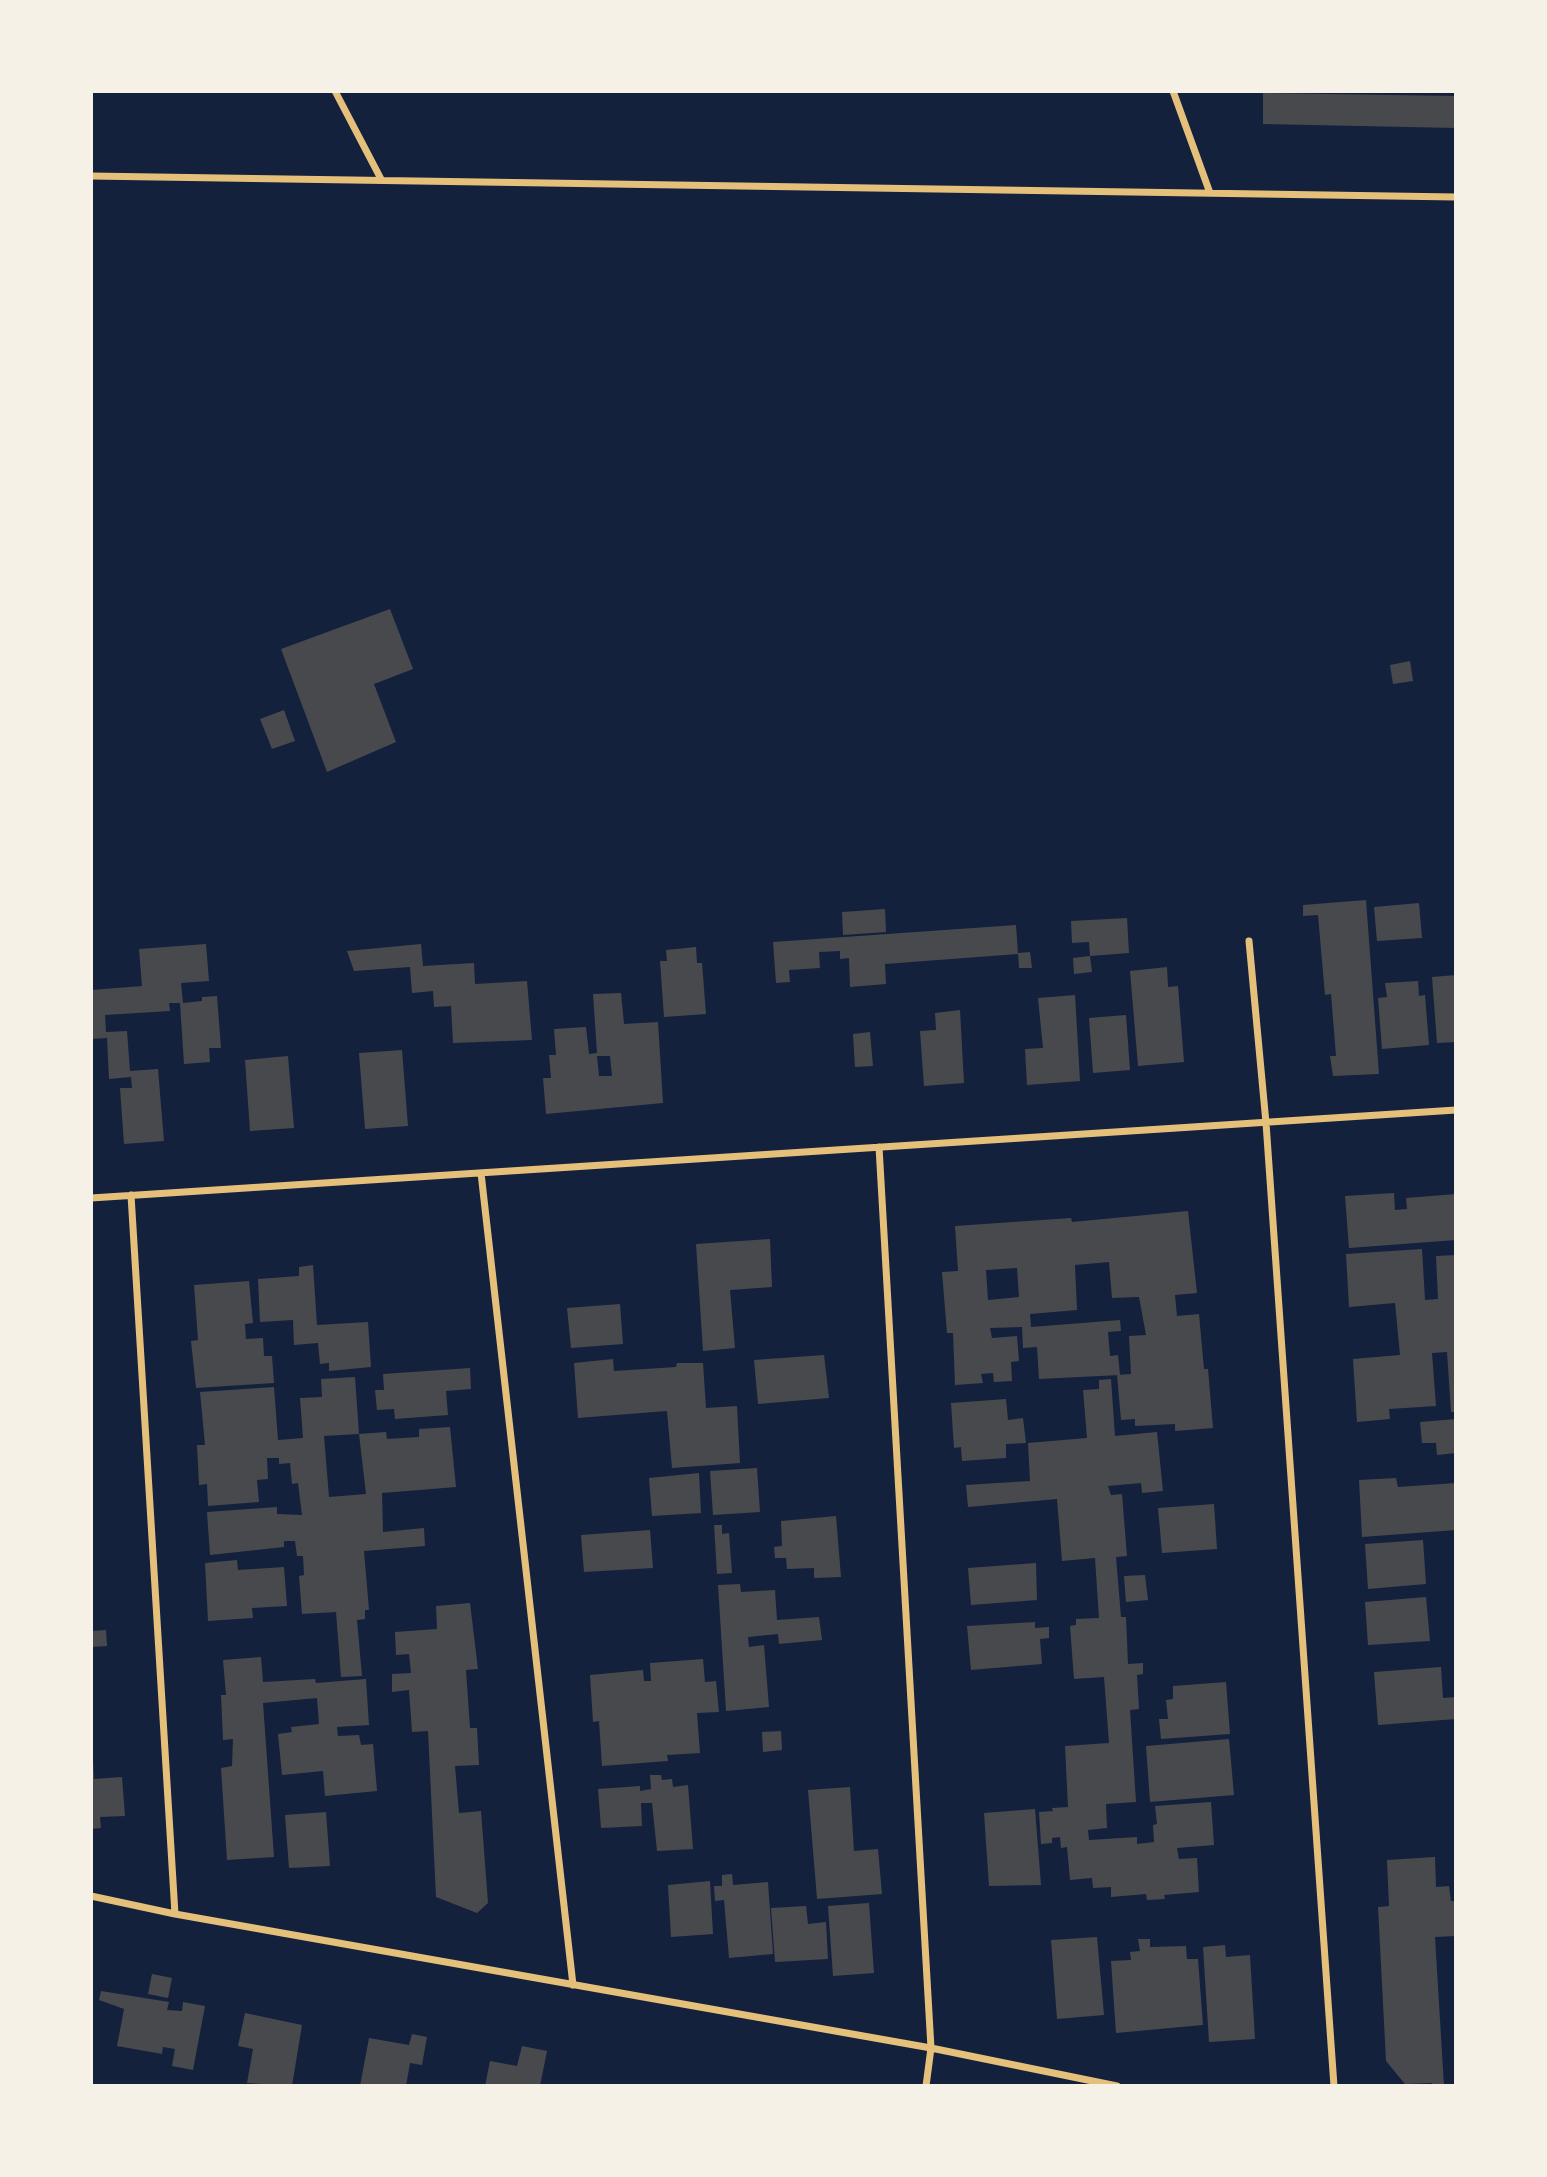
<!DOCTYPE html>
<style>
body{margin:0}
#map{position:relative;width:1547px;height:2177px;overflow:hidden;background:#14213d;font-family:"DejaVu Sans",sans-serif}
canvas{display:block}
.frame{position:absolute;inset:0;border:93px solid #f6f1e7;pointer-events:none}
</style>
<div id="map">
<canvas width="1547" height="2177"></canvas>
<div class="frame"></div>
</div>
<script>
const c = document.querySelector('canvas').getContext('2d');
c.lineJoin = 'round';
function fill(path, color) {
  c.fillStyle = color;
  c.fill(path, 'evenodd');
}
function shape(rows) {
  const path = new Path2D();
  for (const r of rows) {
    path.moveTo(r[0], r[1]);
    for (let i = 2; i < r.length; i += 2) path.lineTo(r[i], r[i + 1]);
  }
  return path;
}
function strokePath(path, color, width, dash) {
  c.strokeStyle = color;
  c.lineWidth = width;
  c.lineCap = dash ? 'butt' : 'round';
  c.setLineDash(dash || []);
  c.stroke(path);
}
const building = shape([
 [1263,93,1456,96,1456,128,1263,124],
 [390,609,413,669,374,684,396,742,327,772,281,649],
 [1410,661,1413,681,1393,684,1390,665],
 [284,710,295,741,272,749,260,719],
 [1366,900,1379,1074,1333,1076,1330,1056,1336,1056,1331,994,1325,995,1318,915,1303,916,1303,905],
 [1419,903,1422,938,1377,941,1374,907],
 [885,909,886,932,843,935,842,912],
 [1127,918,1129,953,1090,956,1092,972,1074,974,1073,958,1090,956,1089,942,1072,943,1071,921],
 [1016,925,1018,954,885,964,886,984,850,987,849,958,840,959,840,951,819,952,820,968,789,970,790,982,776,983,773,942],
 [206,944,209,981,181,983,183,1003,202,1001,202,997,217,996,221,1048,209,1048,210,1062,184,1064,180,1003,169,1003,170,1011,105,1015,106,1032,127,1031,130,1071,158,1069,164,1141,124,1144,120,1088,132,1088,131,1077,109,1079,107,1038,91,1039,91,990,142,986,139,949],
 [421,944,423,966,474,963,475,984,527,981,532,1040,453,1043,451,1006,434,1007,433,991,412,993,410,967,354,971,347,951],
 [696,947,697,963,702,963,706,1014,664,1017,660,961,667,961,666,950],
 [1030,952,1032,968,1019,968,1018,953],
 [1167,967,1168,987,1178,986,1184,1062,1138,1066,1130,971],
 [1456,975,1456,1042,1437,1043,1432,977],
 [1418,981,1419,996,1425,995,1429,1045,1382,1049,1378,998,1387,997,1385,983],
 [621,993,624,1024,658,1022,663,1103,546,1114,543,1078,551,1078,549,1055,556,1055,554,1029,586,1027,589,1054,597,1053,593,994],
 [597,1056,610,1056,612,1076,599,1076],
 [1075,995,1080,1081,1027,1085,1025,1049,1043,1048,1038,998],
 [960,1010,964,1083,924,1086,920,1031,936,1030,935,1013],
 [1126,1015,1130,1070,1093,1073,1089,1018],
 [870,1032,873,1066,855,1067,853,1034],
 [402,1050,408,1126,365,1129,359,1053],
 [288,1056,294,1128,250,1131,245,1060],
 [1394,1193,1395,1210,1407,1209,1406,1198,1456,1194,1456,1240,1349,1248,1345,1196],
 [1188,1211,1197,1293,1175,1295,1177,1316,1199,1314,1204,1369,1208,1369,1213,1428,1175,1431,1175,1424,1135,1426,1135,1419,1121,1420,1117,1375,1131,1374,1129,1336,1146,1335,1139,1297,1112,1298,1109,1262,1075,1265,1077,1310,1030,1314,1031,1327,1120,1320,1121,1331,1108,1332,1110,1356,1118,1355,1120,1375,1039,1379,1037,1347,1023,1348,1022,1327,990,1328,992,1338,1017,1336,1019,1361,1011,1362,1012,1381,994,1382,993,1373,981,1374,983,1383,955,1385,953,1333,947,1333,942,1272,958,1271,955,1226,1071,1218,1072,1222],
 [1017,1268,1019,1297,988,1300,986,1270],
 [770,1239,772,1287,730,1290,735,1348,703,1351,696,1244],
 [1422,1249,1425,1300,1438,1299,1436,1256,1456,1255,1456,1412,1451,1412,1447,1352,1432,1353,1436,1406,1389,1409,1390,1419,1357,1422,1353,1359,1400,1355,1395,1303,1349,1307,1346,1254],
 [313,1265,317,1325,368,1322,371,1367,329,1371,329,1363,320,1364,318,1343,294,1345,293,1320,260,1322,258,1279,299,1276,299,1267],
 [249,1281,253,1323,245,1324,246,1339,263,1338,264,1356,272,1356,274,1383,196,1388,191,1341,198,1340,194,1285],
 [620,1304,623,1344,571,1348,567,1308],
 [824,1355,829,1398,758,1404,754,1360],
 [613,1359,614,1371,676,1367,677,1363,703,1363,706,1408,737,1406,740,1463,672,1468,667,1411,578,1418,574,1363],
 [470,1368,471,1389,446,1391,448,1415,395,1419,394,1409,377,1410,375,1390,384,1390,383,1374],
 [355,1377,359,1434,324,1436,329,1497,366,1494,359,1434,386,1432,387,1439,419,1437,419,1429,450,1427,456,1487,382,1493,383,1532,424,1528,425,1546,364,1551,369,1610,365,1610,365,1619,357,1620,362,1676,341,1677,336,1612,302,1614,299,1576,304,1575,303,1556,297,1556,295,1541,284,1541,284,1547,210,1555,207,1512,277,1507,277,1514,302,1515,298,1483,292,1484,290,1463,279,1464,279,1458,267,1458,268,1479,257,1480,259,1502,208,1506,207,1484,199,1485,197,1445,205,1445,200,1392,274,1387,278,1440,303,1438,300,1398,322,1397,321,1379],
 [1111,1379,1115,1436,1157,1432,1163,1491,1142,1493,1141,1483,1108,1486,1111,1495,1122,1494,1127,1556,1116,1557,1121,1617,1126,1617,1128,1664,1143,1663,1143,1674,1137,1675,1139,1709,1130,1710,1136,1802,1106,1804,1107,1828,1088,1830,1089,1840,1137,1837,1137,1844,1154,1842,1153,1825,1157,1824,1155,1806,1211,1802,1214,1845,1177,1848,1179,1859,1197,1858,1199,1892,1164,1895,1165,1899,1147,1900,1146,1894,1111,1897,1111,1887,1093,1888,1092,1878,1070,1880,1067,1847,1061,1848,1060,1837,1052,1838,1052,1843,1041,1844,1039,1812,1053,1811,1052,1808,1068,1807,1065,1746,1109,1743,1104,1677,1074,1679,1070,1626,1076,1625,1076,1619,1099,1618,1095,1558,1062,1561,1057,1499,968,1507,966,1485,1030,1481,1028,1443,1087,1438,1083,1390,1099,1389,1099,1380],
 [1006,1399,1008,1420,1023,1418,1026,1443,1006,1444,1006,1458,962,1461,961,1447,954,1448,951,1403],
 [1456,1419,1456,1453,1437,1455,1436,1443,1422,1443,1420,1422],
 [757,1468,760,1512,713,1515,710,1471],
 [699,1473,701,1513,652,1516,649,1478],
 [1396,1478,1398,1487,1456,1483,1456,1530,1362,1537,1359,1480],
 [1214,1504,1217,1549,1162,1553,1158,1508],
 [836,1516,841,1577,814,1578,814,1568,787,1569,786,1558,775,1558,774,1547,782,1546,781,1521],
 [714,1525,722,1525,722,1534,729,1533,732,1573,717,1574],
 [650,1530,653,1568,584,1572,581,1535],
 [1423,1540,1426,1584,1368,1589,1365,1544],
 [237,1560,238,1570,284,1567,287,1606,252,1608,253,1618,208,1621,205,1563],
 [1036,1563,1037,1600,971,1605,968,1568],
 [1145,1575,1148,1600,1126,1602,1124,1576],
 [740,1584,741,1592,775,1590,777,1620,819,1617,822,1640,779,1644,778,1634,748,1637,749,1647,764,1645,769,1707,726,1711,718,1585],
 [1426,1597,1430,1641,1368,1645,1365,1602],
 [470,1603,478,1669,466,1670,470,1728,477,1728,479,1765,455,1766,459,1813,481,1811,488,1903,477,1913,436,1897,428,1731,412,1732,409,1690,392,1692,392,1674,411,1673,409,1654,396,1655,395,1632,437,1629,436,1606],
 [1035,1622,1035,1628,1049,1627,1049,1638,1040,1639,1042,1664,971,1670,967,1626],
 [106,1630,107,1646,91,1647,91,1631],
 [261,1657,263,1682,315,1679,316,1683,366,1679,369,1725,337,1727,338,1736,359,1735,361,1745,373,1744,377,1791,325,1796,323,1771,282,1775,278,1734,292,1732,291,1727,319,1724,317,1698,263,1703,274,1857,227,1860,221,1768,232,1766,233,1739,223,1740,221,1695,226,1695,223,1660],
 [703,1659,705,1682,716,1681,719,1712,697,1713,700,1753,667,1755,668,1761,602,1766,599,1721,593,1722,590,1675,643,1670,644,1681,651,1681,650,1663],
 [1441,1667,1443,1698,1456,1697,1456,1719,1378,1725,1374,1672],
 [1226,1682,1230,1734,1161,1739,1159,1719,1168,1719,1166,1700,1173,1699,1173,1686],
 [781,1731,782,1750,763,1752,762,1732],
 [1229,1739,1234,1795,1150,1802,1146,1746],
 [91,1757,93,1757,94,1779,122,1777,125,1816,100,1817,101,1828,91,1829],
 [650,1775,661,1775,662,1780,672,1779,673,1787,688,1785,693,1849,657,1851,652,1803,641,1803,642,1826,601,1828,598,1789,640,1786,640,1791,651,1789],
 [850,1787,854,1851,878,1849,882,1894,817,1899,808,1790],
 [1035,1809,1041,1885,989,1886,984,1813],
 [326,1812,330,1866,289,1868,285,1815],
 [1435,1857,1436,1887,1449,1886,1451,1901,1456,1901,1456,1936,1435,1937,1444,2086,1432,2086,1432,2083,1405,2084,1386,2061,1378,1907,1389,1906,1387,1860],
 [732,1874,733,1885,768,1882,773,1954,729,1958,724,1900,715,1901,714,1886,722,1886,722,1875],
 [710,1881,713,1934,671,1937,668,1885],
 [869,1903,874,1973,833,1976,828,1906],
 [806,1906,808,1924,826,1922,828,1959,775,1962,771,1908],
 [1097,1937,1104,2015,1057,2019,1051,1940],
 [1138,1939,1150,1939,1150,1947,1186,1946,1187,1959,1198,1959,1203,2025,1116,2033,1111,1961,1131,1960,1130,1952,1140,1951],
 [1225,1945,1226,1957,1250,1955,1255,2039,1209,2042,1203,1947],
 [152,1974,172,1978,168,1998,148,1994],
 [101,1991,169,2002,167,2010,182,2011,183,2002,205,2006,193,2070,172,2066,175,2049,163,2047,162,2054,117,2046,124,2009,99,2000],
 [245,2013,302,2025,292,2086,247,2083,253,2049,238,2046],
 [412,2034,427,2037,422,2065,410,2063,406,2086,360,2086,369,2038,409,2045],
 [522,2046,547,2051,540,2086,485,2086,490,2061,517,2066]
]);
const minor = shape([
 [335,91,381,179],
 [1173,91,1210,193],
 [91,176,1456,197],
 [1249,941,1266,1123,1334,2086],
 [879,1147,931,2048,926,2086],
 [481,1173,573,1985],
 [131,1195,175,1914],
 [91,1198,1456,1110],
 [91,1896,175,1914,931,2048,1117,2086]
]);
fill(building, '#48494c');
strokePath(minor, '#e5c07b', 7);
</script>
